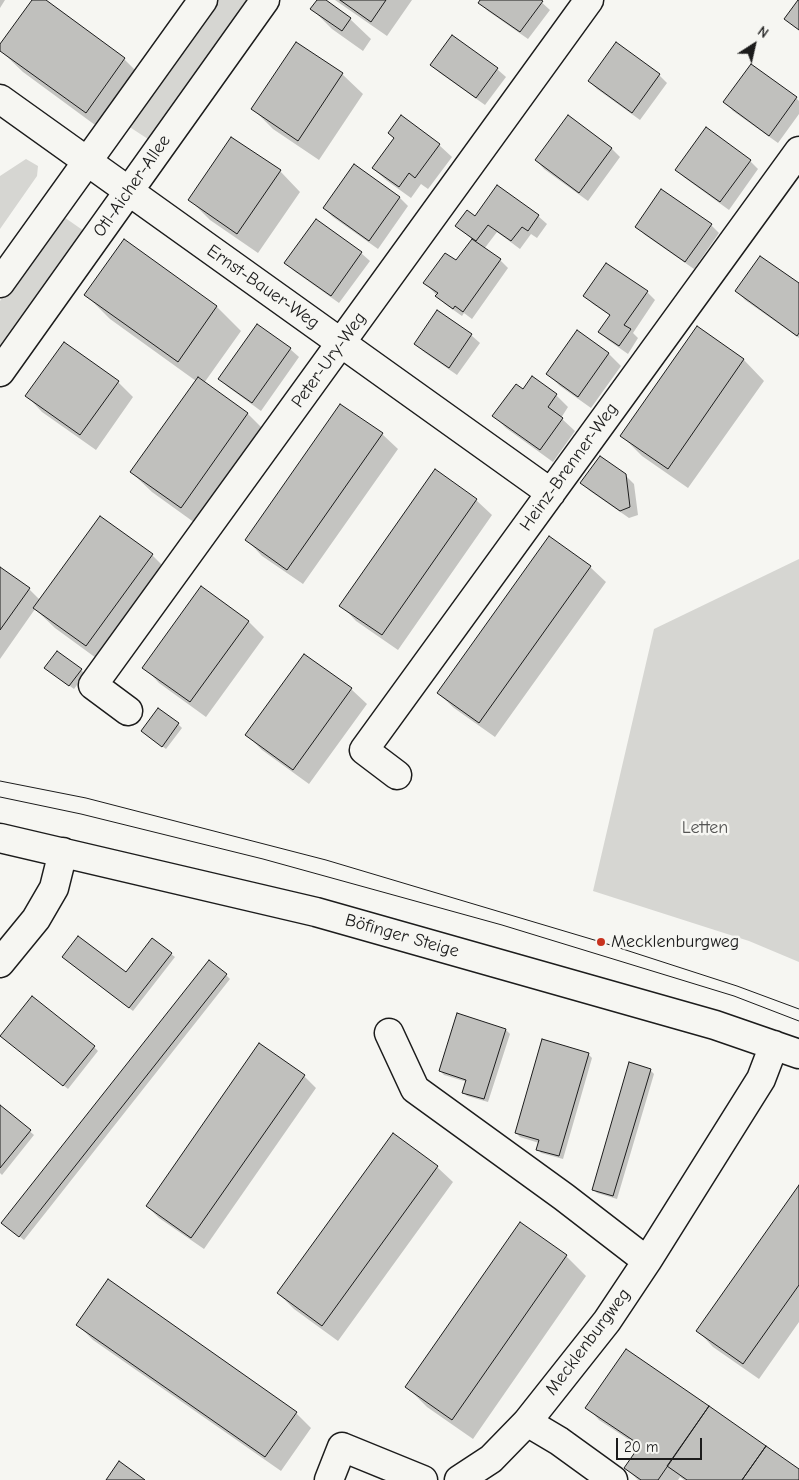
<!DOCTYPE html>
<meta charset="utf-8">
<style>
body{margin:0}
#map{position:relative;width:799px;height:1480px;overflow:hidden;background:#f6f6f2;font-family:"Comic Neue",sans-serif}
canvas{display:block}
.north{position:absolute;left:729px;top:20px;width:50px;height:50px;-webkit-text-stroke:4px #f6f6f2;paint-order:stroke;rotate:35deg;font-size:14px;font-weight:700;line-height:20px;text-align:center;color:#1c1c1c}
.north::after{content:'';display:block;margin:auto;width:18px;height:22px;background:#1c1c1c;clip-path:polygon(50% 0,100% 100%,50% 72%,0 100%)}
.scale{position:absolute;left:616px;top:1438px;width:86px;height:22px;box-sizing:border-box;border:2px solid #1c1c1c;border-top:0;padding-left:6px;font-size:15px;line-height:18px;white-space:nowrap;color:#1c1c1c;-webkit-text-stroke:4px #f6f6f2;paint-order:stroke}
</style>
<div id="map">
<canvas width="799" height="1480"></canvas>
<div class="north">N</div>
<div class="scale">20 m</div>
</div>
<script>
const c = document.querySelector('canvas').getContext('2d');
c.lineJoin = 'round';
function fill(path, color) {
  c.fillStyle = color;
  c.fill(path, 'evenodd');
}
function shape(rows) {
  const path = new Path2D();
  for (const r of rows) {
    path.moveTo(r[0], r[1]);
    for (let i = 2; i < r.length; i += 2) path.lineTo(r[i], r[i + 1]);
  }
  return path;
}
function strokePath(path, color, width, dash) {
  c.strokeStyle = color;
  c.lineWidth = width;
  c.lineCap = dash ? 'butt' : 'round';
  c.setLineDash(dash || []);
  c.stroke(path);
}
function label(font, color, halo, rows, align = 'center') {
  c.font = font + ' "Comic Neue",sans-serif';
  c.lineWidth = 5;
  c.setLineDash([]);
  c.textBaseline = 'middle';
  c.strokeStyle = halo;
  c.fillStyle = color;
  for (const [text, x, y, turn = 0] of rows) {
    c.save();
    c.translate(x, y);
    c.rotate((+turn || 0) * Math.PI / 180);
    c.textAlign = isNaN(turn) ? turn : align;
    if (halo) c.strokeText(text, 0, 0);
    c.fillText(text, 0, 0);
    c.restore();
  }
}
const green = shape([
 [213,0,250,0,151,141,125,124],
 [26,159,38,166,37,176,0,229,0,176],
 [61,215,84,231,0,349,0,301],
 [799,559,799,962,749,941,593,891,654,629]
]);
const shadow = shape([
 [0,0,5,0,0,8],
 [34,0,43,0,124,59,148,83,110,136,23,72,0,50,0,47],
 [318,0,323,0,350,19,371,39,363,51,332,29,312,9],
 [335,0,412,0,387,36],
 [482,0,539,0,550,10,528,39,488,11,480,3],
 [452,37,497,69,506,77,485,105,440,73,432,65],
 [342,74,363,94,319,160,273,129,253,109],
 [659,75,667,83,640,120,597,89,589,81],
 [796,98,799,101,799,114,778,143,733,111,725,102],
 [568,117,612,149,620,157,588,201,544,169,536,160],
 [439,145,452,157,428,189,421,184,411,198,386,180,373,168],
 [750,161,758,169,729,210,685,178,677,170],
 [355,166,400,198,408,206,378,249,333,217,324,208],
 [280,171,300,192,258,253,210,220,190,200],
 [538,216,547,224,537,238,531,234,520,249,497,232,484,249,500,260,508,268,472,319,464,313,462,316,445,304,425,283,456,262,473,240,456,226,476,217],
 [711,225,719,233,694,269,645,235,637,227],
 [124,241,217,307,241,331,204,383,248,414,268,434,202,528,152,492,131,472,196,381,110,319,86,295],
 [361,253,370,261,339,303,294,271,286,263],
 [799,285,799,338,745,300,737,291],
 [647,292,655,300,633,333,638,338,628,354,608,340,600,332,611,316,593,304,585,296],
 [438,312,471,335,480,343,457,375,424,352,415,344],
 [258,326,290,349,299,357,261,411,228,387,220,379],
 [698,328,744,360,764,381,688,488,642,456,622,436],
 [578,332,609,354,621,366,591,408,560,386,548,374],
 [118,382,133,397,96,450,42,412,27,396],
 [523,391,556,395,568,407,561,418,575,431,553,462,506,428,494,416],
 [382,434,398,449,303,584,262,556,247,540],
 [625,475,634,484,638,515,629,518,590,491,582,483],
 [476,500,492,515,398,650,356,621,341,605],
 [550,538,590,567,606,582,495,737,454,708,438,693],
 [152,555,172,575,107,666,55,628,35,609,0,659,0,569,29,589,40,600],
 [248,621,264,637,206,717,159,683,144,667],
 [81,670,85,674,74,689,50,672],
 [351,689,367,704,309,784,262,750,247,735],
 [178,724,182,728,166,749,146,735],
 [171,954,175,957,133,1011,67,961,126,974],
 [226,975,230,979,24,1240,7,1227],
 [506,1030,510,1034,488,1102,467,1096,463,1092,467,1082,444,1075,440,1071],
 [6,1040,94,1047,98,1051,68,1089],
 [588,1054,592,1058,563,1159,541,1153,538,1149,539,1143,520,1137,516,1133],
 [650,1070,654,1074,617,1199,597,1193,593,1189],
 [304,1076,316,1088,204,1249,159,1218,147,1206],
 [0,1106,34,1135,2,1175,0,1173],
 [437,1167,453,1182,338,1341,294,1309,278,1293],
 [799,1188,799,1322,759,1379,713,1347,698,1331],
 [566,1256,586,1276,473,1439,427,1407,407,1387],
 [78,1325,296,1413,311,1428,281,1471,93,1340],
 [587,1407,799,1470,799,1480,684,1480,680,1477,678,1480,638,1480,626,1468,640,1447,599,1420]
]);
const building = shape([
 [32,0,46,0,125,58,86,113,0,51,0,44,32,0],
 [317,0,326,0,351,18,342,31,310,9,317,0],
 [340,0,386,0,371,22,340,0],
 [480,0,541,0,543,1,520,32,478,3,480,0],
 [798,0,799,0,799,30,784,19,798,0],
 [452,35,498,68,476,98,430,65,452,35],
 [296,42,343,73,298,141,251,109,296,42],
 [616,42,660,74,632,113,588,81,616,42],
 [751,64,797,97,769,136,723,102,751,64],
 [401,115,440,144,415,178,409,173,399,187,372,168,394,138,388,133,401,115],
 [568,115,612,148,579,193,535,160,568,115],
 [706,127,751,160,720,202,675,170,706,127],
 [231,137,281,170,237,234,188,200,231,137],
 [354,164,400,197,369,241,323,208,354,164],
 [497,185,539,215,528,231,522,227,511,241,488,225,476,241,455,226,467,210,475,216,497,185],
 [661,189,712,224,685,262,635,227,661,189],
 [316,219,362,252,331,296,284,263,316,219],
 [124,239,217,306,178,362,84,295,124,239],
 [472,239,501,259,463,312,455,306,453,309,435,296,438,293,423,283,445,253,456,260,472,239],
 [760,256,799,283,799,333,797,336,735,291,760,256],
 [606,263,648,291,624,325,631,329,619,346,598,332,610,315,583,296,606,263],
 [437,310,472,334,449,368,414,344,437,310],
 [257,324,291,348,252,403,218,379,257,324],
 [697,326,744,359,668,469,620,436,697,326],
 [577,330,609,353,578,397,546,374,577,330],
 [64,342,119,381,80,435,25,396,64,342],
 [532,376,557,394,548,407,563,418,540,450,492,416,516,384,523,389,532,376],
 [198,377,248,413,181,508,130,472,198,377],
 [340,404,383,433,287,570,245,540,340,404],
 [600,456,626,474,630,507,620,511,580,483,600,456],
 [435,469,477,499,382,635,339,606,435,469],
 [100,516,153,554,86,646,33,608,100,516],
 [549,536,591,566,479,723,437,693,549,536],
 [0,567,30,588,0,630,0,567],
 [201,586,249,621,190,702,142,668,201,586],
 [57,651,82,669,69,686,44,668,57,651],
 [304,654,352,688,293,770,245,735,304,654],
 [158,708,179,723,162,747,141,731,158,708],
 [78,936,126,972,152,938,172,953,129,1008,62,957,78,936],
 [209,960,227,974,19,1237,1,1223,209,960],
 [32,996,95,1046,63,1086,0,1036,32,996],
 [457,1013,506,1029,484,1099,462,1093,466,1080,439,1071,457,1013],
 [542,1039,589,1053,559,1156,536,1150,539,1140,515,1133,542,1039],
 [259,1043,305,1075,191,1238,146,1206,259,1043],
 [629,1062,651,1069,613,1196,592,1190,629,1062],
 [0,1105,31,1130,0,1168,0,1105],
 [393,1133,438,1166,322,1326,277,1293,393,1133],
 [799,1185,799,1285,743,1364,696,1331,799,1185],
 [520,1222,567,1255,452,1420,405,1387,520,1222],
 [108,1279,297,1412,265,1457,76,1325,108,1279],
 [626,1349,709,1406,658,1480,641,1480,624,1468,640,1445,585,1408,626,1349],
 [709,1406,766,1446,742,1480,687,1480,667,1466,709,1406],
 [766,1446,799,1469,799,1480,742,1480,766,1446],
 [119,1461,145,1480,106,1480,119,1461]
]);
const minor = shape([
 [0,99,551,493],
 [0,283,203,0],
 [0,372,265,0],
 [128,711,93,685,589,0],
 [397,775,364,750,799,151],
 [0,838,316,912,715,1025,799,1054],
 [0,963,36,919,54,888,63,852],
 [389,1033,415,1089,564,1197,647,1261],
 [527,1422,559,1441,613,1480],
 [329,1480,342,1447,423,1480],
 [459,1480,491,1459,527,1422,607,1321,647,1261,761,1079,774,1045]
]);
const tram = shape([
 [0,781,86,798,326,860,601,942,737,986,799,1009],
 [0,797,81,814,263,859,502,925,734,996,799,1021]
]);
const markers = [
 [601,942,5,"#c8321e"]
];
const streetNames = [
 ["Otl-Aicher-Allee",132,186,-55],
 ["Ernst-Bauer-Weg",263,287,35],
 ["Peter-Ury-Weg",329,360,-54],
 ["Heinz-Brenner-Weg",569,467,-54],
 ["Böfinger Steige",402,936,16],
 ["Mecklenburgweg",588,1342,-53]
];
const parkNames = [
 ["Letten",705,828]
];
const poiNames = [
 ["Mecklenburgweg",611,942]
];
fill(green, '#d6d6d2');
fill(shadow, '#0003');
fill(building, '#c0c0bd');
strokePath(building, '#1c1c1c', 1);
strokePath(minor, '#1c1c1c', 31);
strokePath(minor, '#f6f6f2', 28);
strokePath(tram, '#1c1c1c', 1);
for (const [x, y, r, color] of markers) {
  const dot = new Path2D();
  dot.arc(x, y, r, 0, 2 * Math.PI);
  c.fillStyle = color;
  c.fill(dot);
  strokePath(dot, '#f6f6f2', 2);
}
label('18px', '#1c1c1c', '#f6f6f2', streetNames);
label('18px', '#545453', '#f6f6f2', parkNames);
label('18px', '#1c1c1c', '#f6f6f2', poiNames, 'left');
</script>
